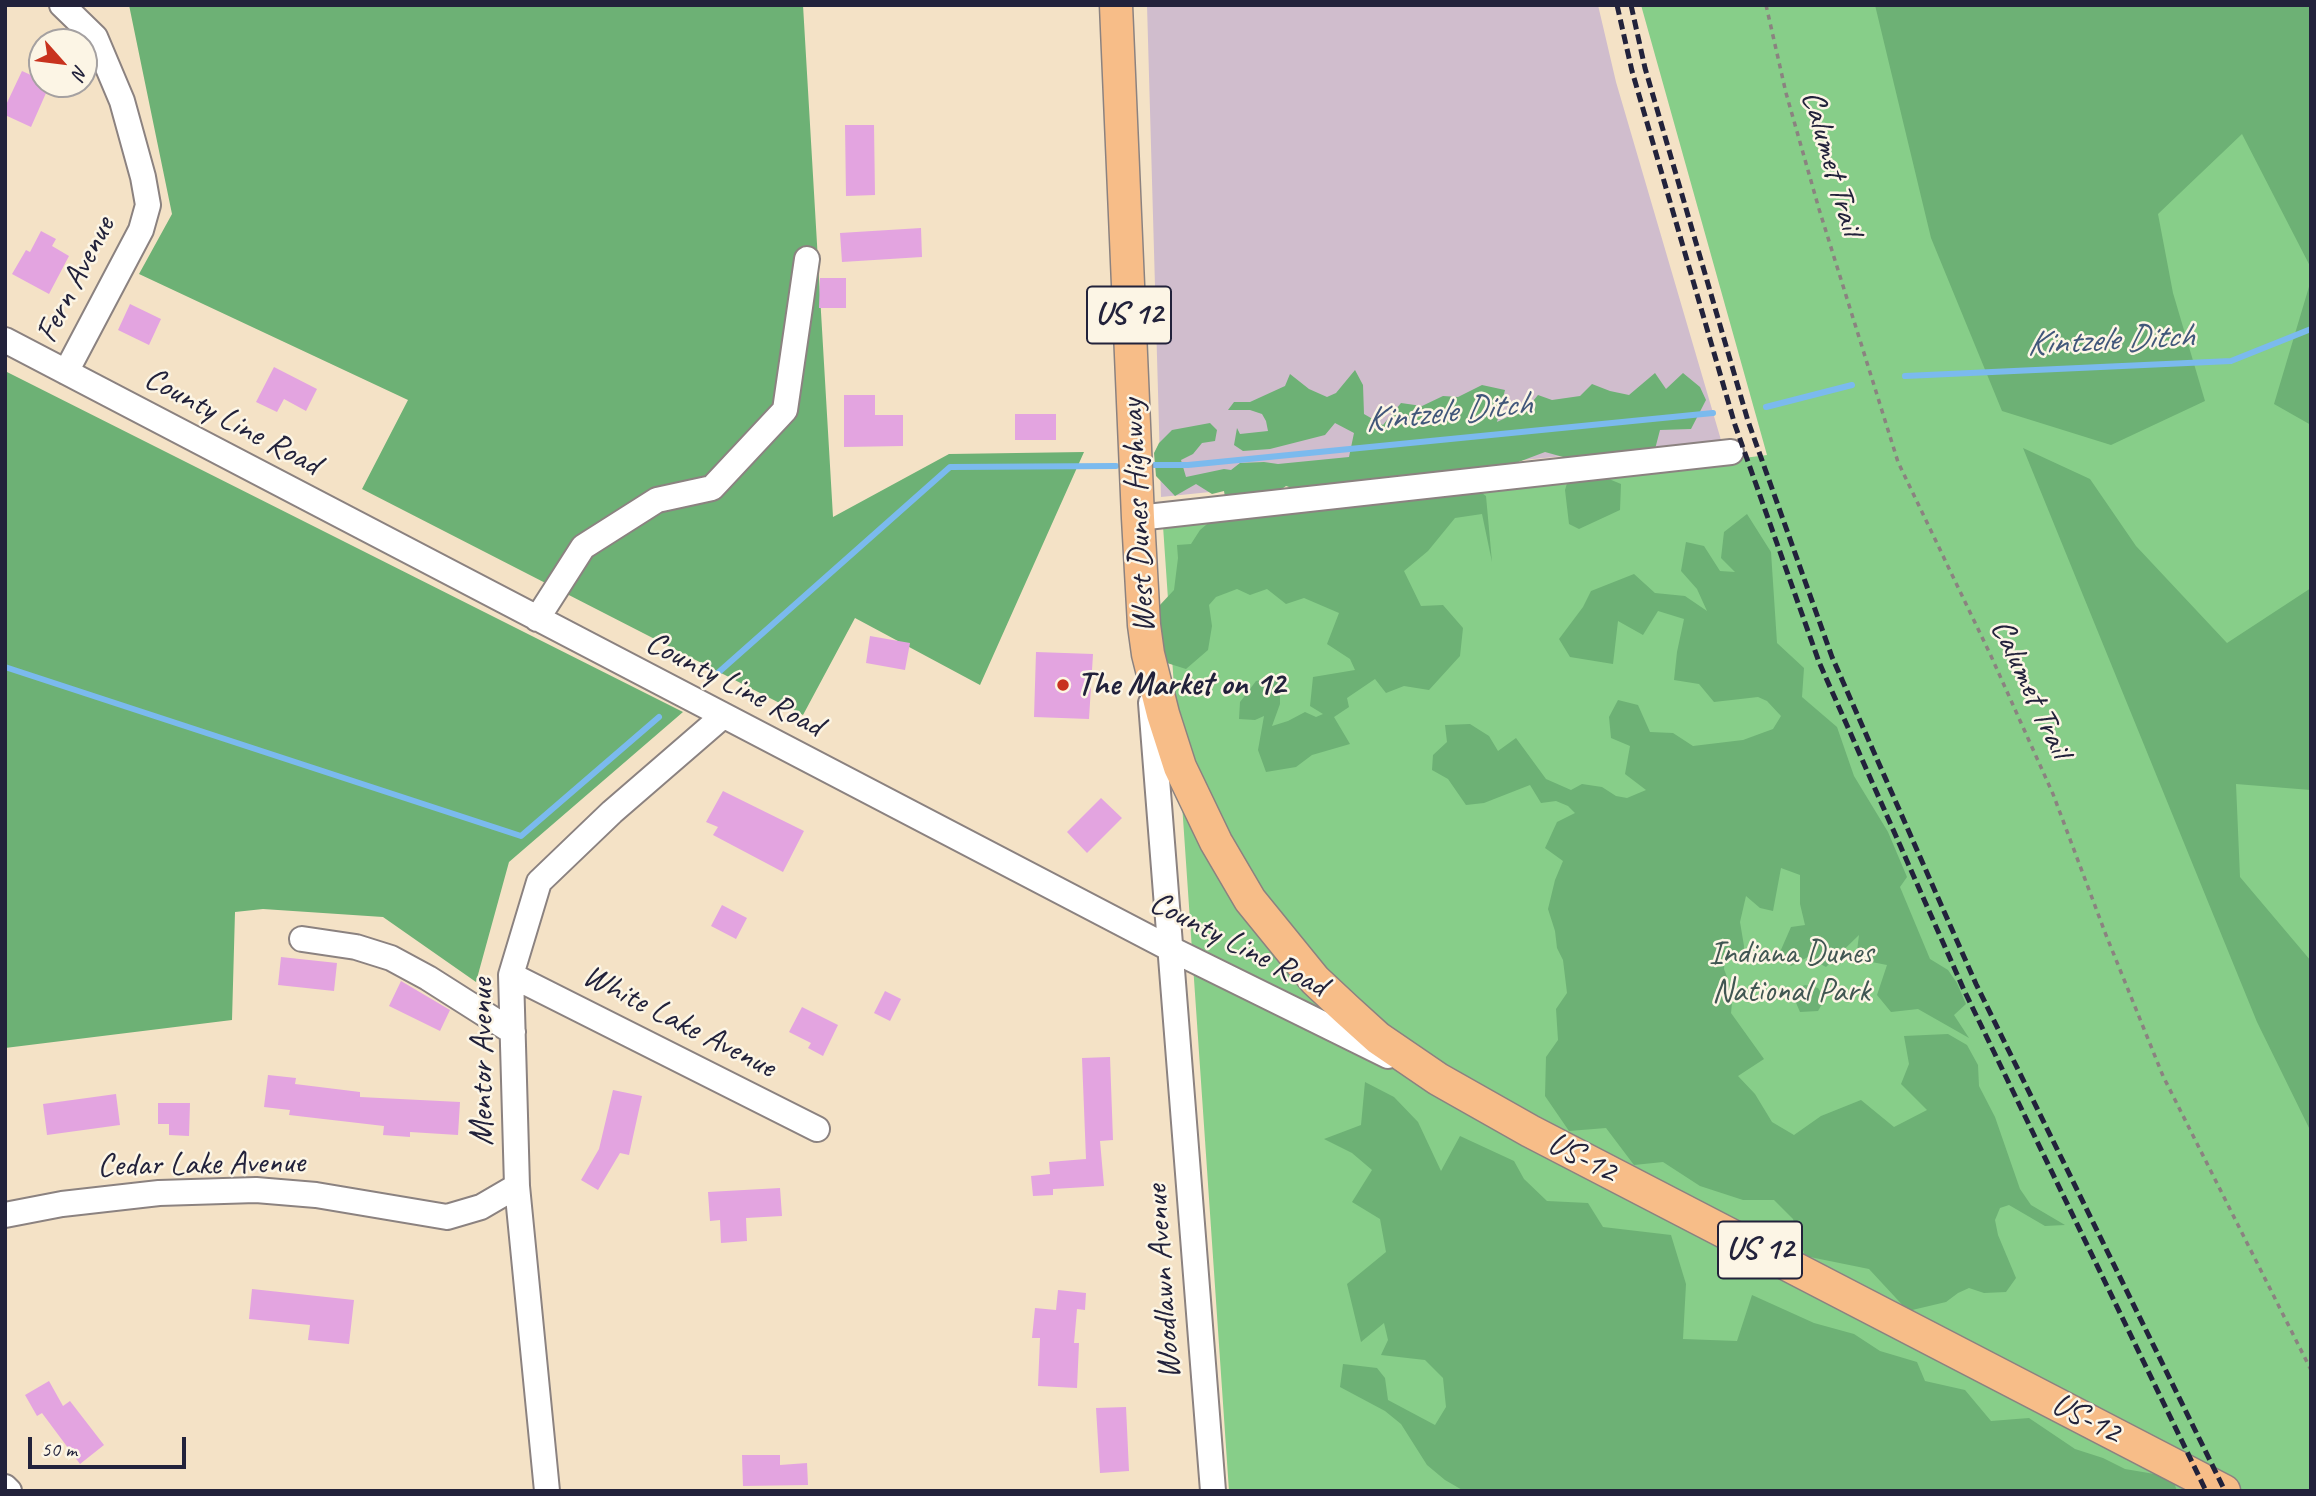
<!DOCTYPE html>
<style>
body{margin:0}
#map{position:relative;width:2316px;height:1496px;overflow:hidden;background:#f4e2c6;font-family:Caveat,sans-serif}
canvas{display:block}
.frame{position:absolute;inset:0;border:7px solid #22223b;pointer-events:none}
.north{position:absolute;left:28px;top:28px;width:70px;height:70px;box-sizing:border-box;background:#fcf5e5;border:2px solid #a5a1a1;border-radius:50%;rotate:118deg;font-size:19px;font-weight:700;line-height:28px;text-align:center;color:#22223b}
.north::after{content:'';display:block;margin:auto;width:24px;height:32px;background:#c8321e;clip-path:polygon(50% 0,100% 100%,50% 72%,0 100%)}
.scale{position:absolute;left:28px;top:1437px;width:158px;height:32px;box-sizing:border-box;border:4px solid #22223b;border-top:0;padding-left:9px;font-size:21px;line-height:24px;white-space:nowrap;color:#22223b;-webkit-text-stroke:5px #fcf5e5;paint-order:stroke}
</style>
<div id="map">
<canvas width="2316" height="1496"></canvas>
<div class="frame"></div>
<div class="north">N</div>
<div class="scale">50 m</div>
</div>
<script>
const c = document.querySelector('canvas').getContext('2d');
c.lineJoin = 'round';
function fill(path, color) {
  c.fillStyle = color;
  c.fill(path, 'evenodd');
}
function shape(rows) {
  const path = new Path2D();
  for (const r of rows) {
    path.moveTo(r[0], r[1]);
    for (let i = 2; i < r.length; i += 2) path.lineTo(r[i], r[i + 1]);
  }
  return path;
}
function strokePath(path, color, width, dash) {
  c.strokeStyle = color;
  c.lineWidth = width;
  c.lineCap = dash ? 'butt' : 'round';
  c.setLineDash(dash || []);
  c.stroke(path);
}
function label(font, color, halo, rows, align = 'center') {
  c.font = font + ' Caveat,sans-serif';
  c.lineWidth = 5;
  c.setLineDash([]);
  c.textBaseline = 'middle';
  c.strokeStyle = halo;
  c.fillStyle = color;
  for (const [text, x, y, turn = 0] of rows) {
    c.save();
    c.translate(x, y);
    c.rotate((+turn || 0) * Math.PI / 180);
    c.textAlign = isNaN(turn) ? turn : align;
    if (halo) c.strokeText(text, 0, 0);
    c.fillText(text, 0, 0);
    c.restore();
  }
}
const industrial = shape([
 [1147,5,1598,5,1616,82,1721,440,1161,497]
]);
const green = shape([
 [1641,5,2311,5,2311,1491,1229,1491,1163,526,1743,454,1744,458,1767,455]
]);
const forest = shape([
 [129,5,803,5,833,517,949,454,1084,452,980,685,855,618,803,715,362,489,408,400,139,274,172,214],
 [1875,5,2311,5,2311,268,2242,134,2158,214,2173,293,2205,401,2111,445,2002,411,1931,238],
 [2311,280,2311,425,2274,404],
 [1355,370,1363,385,1364,414,1383,425,1401,403,1422,406,1443,396,1458,397,1482,385,1505,390,1497,422,1528,407,1538,395,1552,400,1580,396,1592,384,1610,391,1629,395,1655,373,1666,389,1683,373,1700,387,1706,400,1691,429,1660,430,1654,453,1592,472,1621,484,1620,510,1579,529,1569,524,1565,490,1574,460,1545,452,1508,466,1484,467,1457,475,1486,496,1492,562,1482,514,1455,518,1428,551,1404,571,1421,606,1443,605,1463,628,1460,656,1429,690,1404,686,1386,693,1375,679,1347,698,1349,707,1334,717,1350,744,1312,755,1296,767,1266,772,1258,750,1264,716,1255,720,1239,719,1240,702,1256,681,1280,675,1280,704,1272,726,1288,721,1305,712,1316,717,1323,714,1310,706,1313,677,1355,670,1350,659,1327,644,1339,613,1304,598,1286,604,1267,589,1250,595,1237,589,1216,597,1209,605,1212,626,1208,650,1186,669,1167,663,1159,648,1159,606,1174,590,1178,558,1177,545,1191,544,1200,530,1219,514,1304,492,1286,486,1275,494,1225,497,1224,491,1212,494,1196,484,1175,496,1156,476,1154,453,1159,443,1172,430,1210,423,1217,430,1215,441,1202,443,1193,454,1181,460,1186,477,1224,469,1231,470,1240,463,1264,462,1278,464,1349,457,1354,433,1335,423,1325,435,1270,449,1243,451,1234,445,1237,428,1240,434,1268,431,1266,421,1262,414,1250,410,1228,410,1234,402,1250,402,1285,386,1290,374,1309,389,1327,397,1336,393],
 [5,371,683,712,509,862,476,982,383,917,263,909,235,912,232,1020,5,1048],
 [2023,448,2090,479,2136,546,2227,643,2311,588,2311,790,2236,784,2240,877,2311,961,2311,1132,2257,1022],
 [1747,514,1771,552,1777,643,1804,668,1802,697,1837,727,1854,776,1888,832,1907,877,1900,887,1930,959,1948,970,1957,983,1966,1004,1954,1015,1969,1038,1918,1009,1891,1012,1877,995,1887,965,1856,959,1859,935,1826,967,1808,957,1791,966,1780,952,1791,927,1805,925,1800,904,1800,875,1781,868,1773,911,1760,908,1746,896,1740,922,1744,946,1743,963,1725,954,1724,969,1733,993,1731,1013,1764,1059,1738,1076,1755,1094,1772,1122,1794,1135,1821,1116,1861,1100,1894,1127,1927,1110,1901,1084,1909,1064,1904,1036,1948,1034,1967,1045,1978,1065,1979,1086,1995,1117,2020,1189,2031,1205,2065,1225,2045,1226,2009,1205,2000,1208,1995,1220,1998,1235,2016,1278,2006,1292,1984,1293,1969,1288,1958,1293,1946,1302,1908,1311,1869,1269,1805,1256,1793,1219,1774,1200,1743,1200,1700,1186,1663,1162,1634,1165,1606,1128,1569,1131,1545,1096,1546,1057,1558,1040,1556,1009,1567,993,1563,960,1557,948,1555,931,1548,909,1555,880,1563,861,1545,848,1557,822,1575,813,1568,806,1556,801,1541,803,1530,785,1484,803,1466,805,1448,779,1432,770,1433,755,1447,742,1445,725,1470,724,1489,736,1498,751,1516,738,1546,779,1571,790,1582,784,1602,787,1616,796,1627,798,1646,790,1625,774,1630,746,1611,738,1609,717,1618,700,1638,705,1650,732,1673,733,1693,746,1743,740,1773,729,1781,716,1767,701,1758,697,1714,702,1699,684,1674,680,1677,652,1684,619,1658,611,1643,635,1618,621,1613,664,1570,657,1559,639,1583,607,1591,591,1634,574,1655,593,1685,596,1707,611,1697,589,1681,571,1686,542,1704,546,1720,571,1735,572,1721,558,1724,532],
 [1805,985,1818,988,1825,999,1818,1011,1800,1012,1791,991],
 [1365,1082,1394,1097,1418,1122,1441,1171,1460,1136,1514,1161,1524,1179,1547,1201,1588,1203,1603,1227,1671,1235,1686,1284,1683,1339,1737,1341,1752,1295,1814,1323,1854,1334,1880,1351,1917,1362,1925,1381,1965,1390,1991,1421,2029,1418,2075,1449,2103,1458,2125,1469,2172,1477,2177,1491,1464,1491,1445,1480,1427,1465,1401,1424,1385,1411,1340,1387,1343,1364,1377,1368,1385,1378,1388,1400,1435,1425,1446,1407,1443,1378,1425,1360,1381,1355,1388,1340,1384,1323,1361,1342,1347,1284,1386,1252,1380,1219,1352,1202,1372,1170,1352,1153,1324,1139,1361,1125]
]);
const stream = shape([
 [1905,376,2231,361,2311,329],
 [1766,407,1852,385],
 [1154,465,1188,465,1713,413],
 [5,667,521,836,659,717],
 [711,679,950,467,1116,466]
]);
const building = shape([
 [22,71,42,80,42,84,50,84,31,127,5,115,5,107],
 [845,125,874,125,875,195,846,196],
 [921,228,922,257,842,262,840,233],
 [41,231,56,239,52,246,69,256,49,294,12,274,26,250,30,252],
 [820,278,846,278,846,308,819,308],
 [130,304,161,319,149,345,118,330],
 [274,367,317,389,306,411,284,399,277,412,256,402],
 [844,395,875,395,875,415,903,415,903,446,844,447],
 [1015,414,1056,414,1056,440,1015,440],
 [870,636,910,643,905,670,866,663],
 [1036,652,1093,654,1089,719,1034,717],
 [723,791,804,831,783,872,713,835,718,827,706,822],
 [1101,798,1122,818,1087,853,1067,832],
 [722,905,747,918,736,939,711,926],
 [281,957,337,963,334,991,278,985],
 [401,981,450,1010,440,1031,389,1006],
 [885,991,901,999,890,1021,874,1013],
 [802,1007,838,1025,823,1056,808,1048,811,1043,789,1032],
 [1110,1057,1113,1140,1100,1141,1104,1186,1053,1189,1053,1195,1033,1196,1031,1176,1050,1174,1049,1162,1086,1159,1082,1058],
 [268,1075,296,1078,295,1084,360,1092,360,1097,460,1102,458,1135,410,1132,410,1137,383,1135,384,1126,289,1115,290,1110,264,1107],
 [613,1090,642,1096,629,1155,620,1153,598,1190,581,1180,599,1149],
 [116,1094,120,1125,47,1135,43,1104],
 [158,1103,190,1103,189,1136,169,1135,169,1124,158,1124],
 [780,1188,782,1216,746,1218,747,1241,721,1243,720,1220,710,1221,708,1192],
 [252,1289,354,1300,349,1344,308,1340,310,1325,249,1319],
 [1058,1290,1086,1293,1085,1310,1077,1309,1074,1343,1079,1343,1077,1388,1038,1386,1040,1338,1032,1338,1035,1308,1056,1310],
 [49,1381,63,1406,70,1401,104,1445,80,1464,42,1413,37,1416,25,1395],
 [1126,1407,1129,1471,1100,1473,1096,1408],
 [742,1455,780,1455,780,1465,807,1463,808,1485,743,1486]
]);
const path = shape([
 [1766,5,1786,93,1819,209,1898,462,1991,656,2053,794,2106,935,2163,1076,2311,1370]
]);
const minor = shape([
 [62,5,95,37,122,101,143,177,148,205,141,230,66,372],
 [5,340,1169,948,1388,1056],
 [1138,518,1731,452],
 [537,619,583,547,657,500,712,488,785,410,807,259],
 [1151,703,1213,1491],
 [302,939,356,947,391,958,428,978,513,1032],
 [511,975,817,1129],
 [5,1215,62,1204,159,1193,256,1190,316,1195,447,1217,481,1207,517,1186],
 [5,1487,9,1491],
 [547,1491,517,1186,511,975,539,882,612,812,723,716]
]);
const major = shape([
 [1116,5,1138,518,1144,625,1148,654,1163,714,1180,767,1216,842,1250,900,1315,980,1346,1009,1378,1038,1438,1079,1530,1131,2224,1491]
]);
const rail = shape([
 [1617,5,1632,71,1735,425,1819,662,1964,990,2206,1491],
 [1631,5,1645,68,1748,421,1832,657,1976,984,2225,1491]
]);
const markers = [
 [1063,685,7,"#c8321e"]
];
const shields = [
 [1129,315,84],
 [1760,1250,84]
];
const shieldNames = [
 ["US 12",1129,315],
 ["US 12",1760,1250]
];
const streetNames = [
 ["Calumet Trail",1831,163,74],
 ["Fern Avenue",76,280,-63],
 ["County Line Road",232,422,28],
 ["West Dunes Highway",1139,516,-93],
 ["County Line Road",734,685,27],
 ["Calumet Trail",2030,689,65],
 ["County Line Road",1238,945,27],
 ["White Lake Avenue",679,1022,27],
 ["Mentor Avenue",483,1062,-90],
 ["US-12",1582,1158,27],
 ["Cedar Lake Avenue",201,1165,-1],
 ["Woodlawn Avenue",1164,1282,-94],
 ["US-12",2086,1419,27]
];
const poiNames = [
 ["The Market on 12",1077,685]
];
const parkNames = [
 ["Indiana Dunes",1791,954],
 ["National Park",1791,992]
];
const waterNames = [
 ["Kintzele Ditch",2110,341,-3],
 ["Kintzele Ditch",1448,413,-6]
];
fill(industrial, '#d0bdcd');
fill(green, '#87ce89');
fill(forest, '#6db175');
strokePath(stream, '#7bbaee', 6);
fill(building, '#e3a4e0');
strokePath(minor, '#8b8280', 28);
strokePath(major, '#8b8280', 35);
strokePath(path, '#8b8280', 3.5, [5, 5]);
strokePath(minor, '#fff', 24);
strokePath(major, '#f7bd88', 32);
strokePath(rail, '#22223b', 5, [10, 5]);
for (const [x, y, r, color] of markers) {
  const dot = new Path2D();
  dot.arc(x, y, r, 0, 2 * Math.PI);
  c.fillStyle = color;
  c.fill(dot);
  strokePath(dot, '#fcf5e5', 2.5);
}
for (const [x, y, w] of shields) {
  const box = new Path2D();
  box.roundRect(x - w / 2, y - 28.5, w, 57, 5);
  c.fillStyle = '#fcf5e5';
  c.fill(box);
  strokePath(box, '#22223b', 2);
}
label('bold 32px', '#22223b', null, shieldNames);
label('33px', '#22223b', '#fcf5e5', streetNames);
label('bold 33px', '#22223b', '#fcf5e5', poiNames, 'left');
label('33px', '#405652', '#fcf5e5', parkNames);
label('italic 35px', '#41577a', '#fcf5e5', waterNames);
</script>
